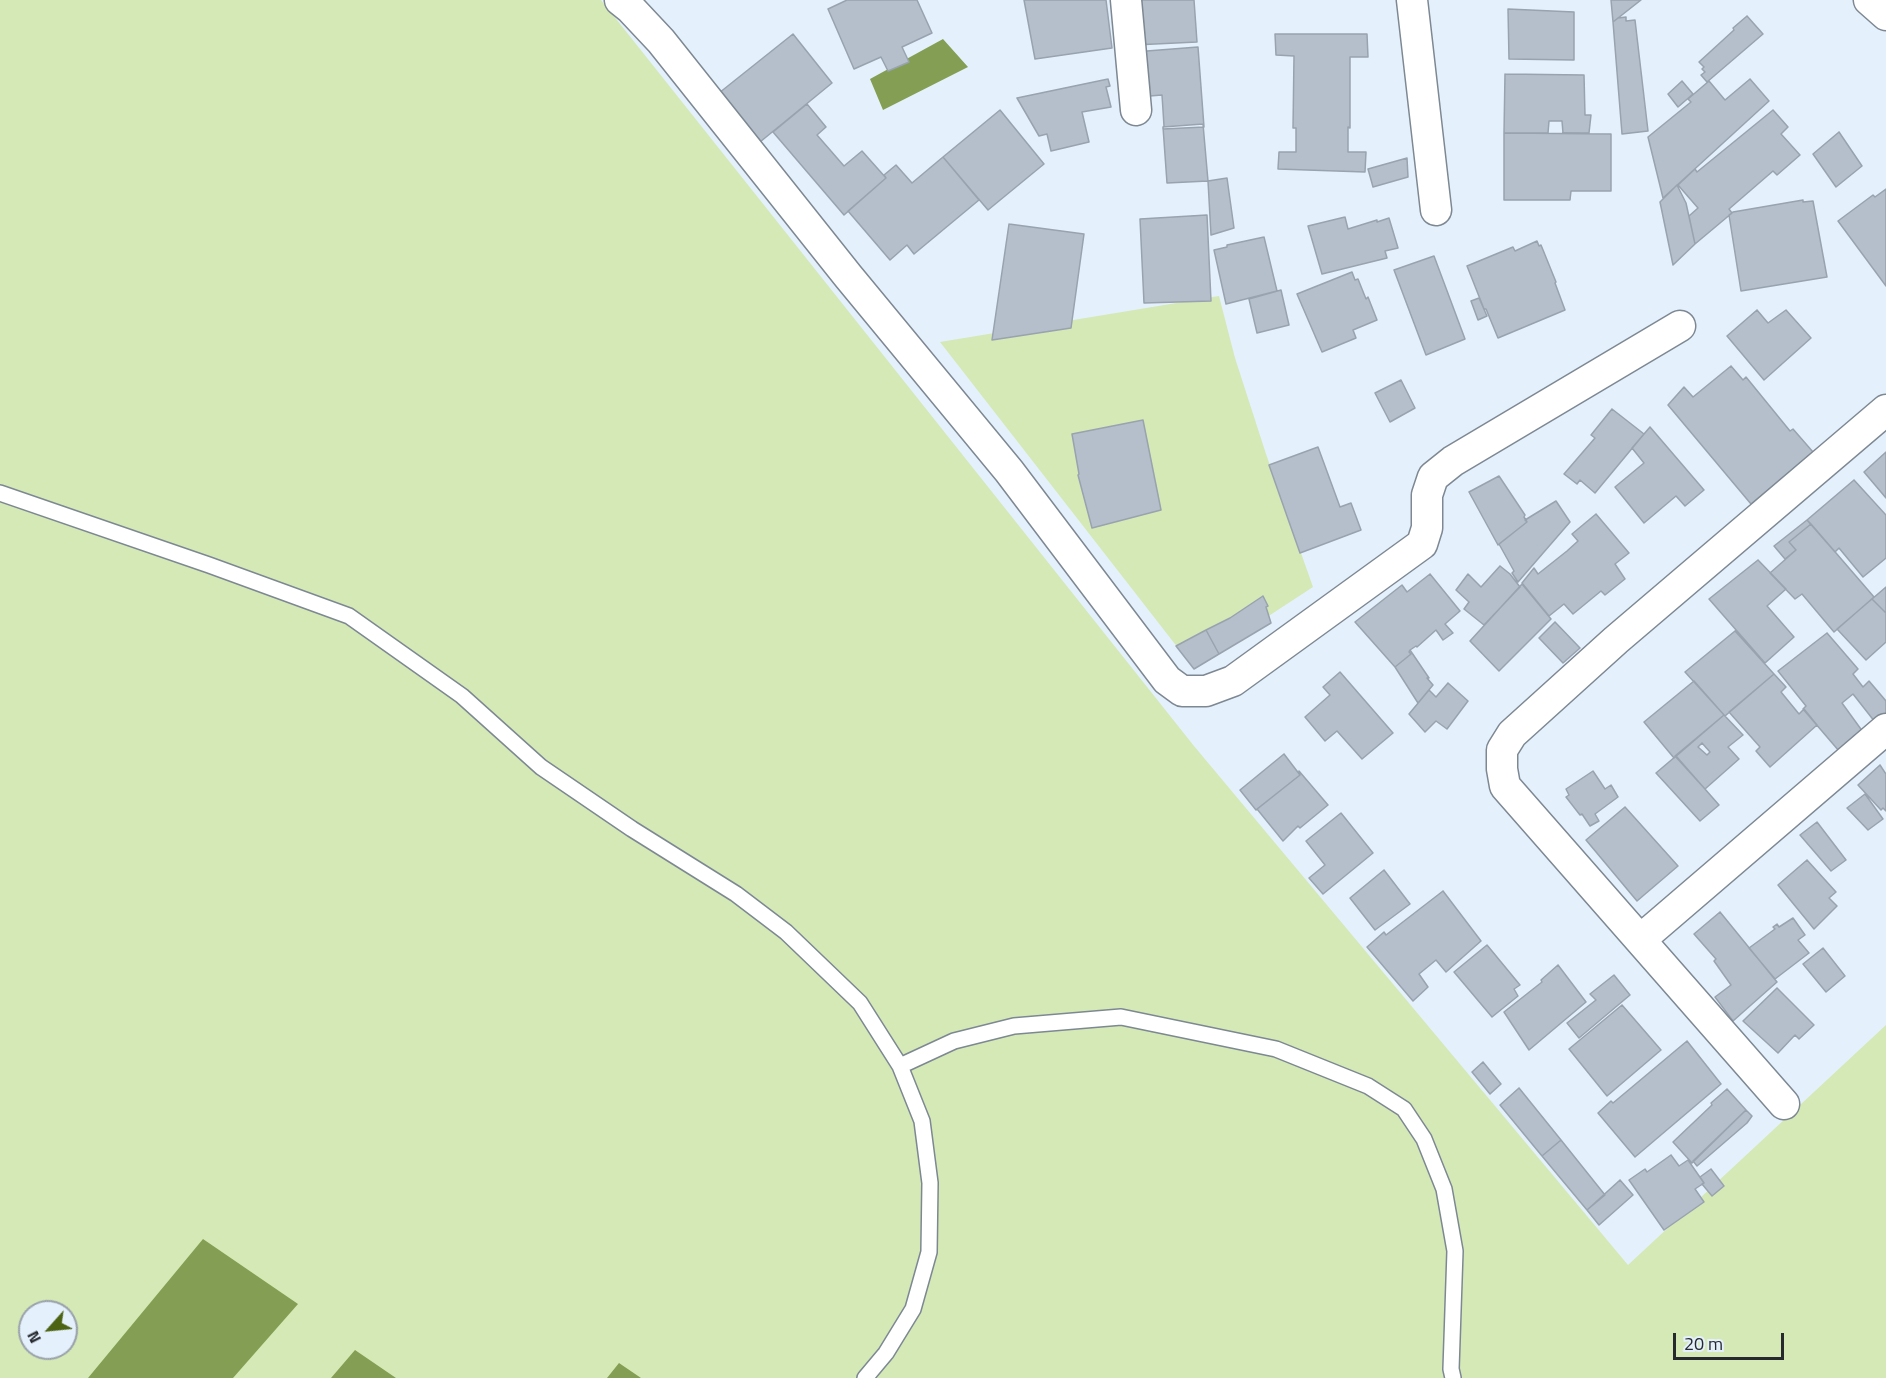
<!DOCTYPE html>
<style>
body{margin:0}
#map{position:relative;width:1886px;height:1378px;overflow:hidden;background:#e5f0fd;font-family:"Titillium Web",sans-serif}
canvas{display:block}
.north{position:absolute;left:18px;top:1300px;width:60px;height:60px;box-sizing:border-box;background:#e5f0fd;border:2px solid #99a1ab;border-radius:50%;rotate:243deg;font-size:16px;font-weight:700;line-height:24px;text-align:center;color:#262a2f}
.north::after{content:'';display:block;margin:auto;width:21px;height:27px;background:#4b6312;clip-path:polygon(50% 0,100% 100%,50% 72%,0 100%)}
.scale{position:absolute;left:1673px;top:1333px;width:111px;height:27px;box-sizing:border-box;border:3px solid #262a2f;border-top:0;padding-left:8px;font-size:18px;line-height:21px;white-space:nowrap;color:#262a2f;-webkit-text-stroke:4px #e5f0fd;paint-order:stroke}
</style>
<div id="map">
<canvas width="1886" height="1378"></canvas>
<div class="north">N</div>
<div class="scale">20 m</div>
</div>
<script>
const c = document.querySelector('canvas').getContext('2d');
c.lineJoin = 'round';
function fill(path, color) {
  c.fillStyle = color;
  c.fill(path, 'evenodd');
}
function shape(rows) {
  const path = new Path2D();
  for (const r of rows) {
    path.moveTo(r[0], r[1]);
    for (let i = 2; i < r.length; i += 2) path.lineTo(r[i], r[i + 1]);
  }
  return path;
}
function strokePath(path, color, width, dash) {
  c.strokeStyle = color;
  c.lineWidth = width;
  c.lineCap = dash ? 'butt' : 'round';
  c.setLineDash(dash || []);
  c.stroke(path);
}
const green = shape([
 [0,0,601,0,1194,746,1628,1265,1886,1025,1886,1378,0,1378],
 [30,1312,66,1312,66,1348,30,1348],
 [1219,296,1235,358,1266,454,1313,587,1192,666,940,342]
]);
const water = shape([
 [943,39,968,67,883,110,870,79],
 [203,1239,298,1304,233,1378,88,1378],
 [355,1350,396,1378,331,1378],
 [619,1363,641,1378,607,1378]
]);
const building = shape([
 [847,0,917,0,932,33,902,47,909,62,888,71,881,57,854,69,828,9,847,0],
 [1024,0,1106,0,1112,48,1035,59,1024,0],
 [1131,0,1194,0,1197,42,1134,45,1131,0],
 [1611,0,1641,0,1613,22,1611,0],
 [1508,9,1574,12,1574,60,1509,59,1508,9],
 [1747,16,1763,34,1707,82,1701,75,1705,72,1702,69,1704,67,1699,62,1734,30,1733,28,1747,16],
 [1626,17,1626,21,1635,20,1648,131,1622,134,1613,22,1618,18,1626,17],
 [793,34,832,83,760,142,719,93,793,34],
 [1275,34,1367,34,1368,57,1350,57,1350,128,1348,127,1348,152,1366,152,1365,172,1278,169,1279,152,1296,152,1296,128,1293,128,1294,56,1276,55,1275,34],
 [1198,47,1204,127,1163,129,1163,127,1164,126,1162,95,1137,97,1134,52,1198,47],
 [1505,74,1584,75,1585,115,1591,115,1589,133,1563,133,1562,121,1549,121,1548,133,1504,133,1505,74],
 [1108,79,1110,86,1106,87,1111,107,1082,112,1089,142,1051,151,1047,134,1039,136,1017,98,1108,79],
 [1750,79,1769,101,1663,198,1648,137,1691,102,1688,99,1709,81,1725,100,1750,79],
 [1682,81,1693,94,1678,107,1668,94,1682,81],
 [807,104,826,127,817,135,844,166,862,151,886,178,844,215,773,132,807,104],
 [1000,110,1044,164,988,210,943,157,1000,110],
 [1773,110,1788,127,1781,134,1800,155,1777,175,1773,171,1729,209,1732,213,1695,244,1689,216,1698,208,1678,185,1695,169,1697,172,1773,110],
 [1203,124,1208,181,1167,183,1163,127,1203,124],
 [1839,132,1862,166,1836,187,1813,154,1839,132],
 [1504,133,1611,134,1611,191,1571,191,1570,200,1504,200,1504,133],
 [943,157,979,200,914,254,907,245,890,260,848,211,886,178,884,175,896,165,912,183,943,157],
 [1407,158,1408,177,1373,187,1368,169,1407,158],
 [1227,178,1234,228,1211,235,1208,181,1227,178],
 [1677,185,1686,203,1695,244,1673,265,1660,202,1677,185],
 [1886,189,1886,286,1838,221,1873,195,1875,197,1886,189],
 [1803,200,1803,202,1813,201,1827,277,1741,291,1729,215,1733,212,1803,200],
 [1207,215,1211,301,1144,303,1140,219,1207,215],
 [1345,217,1348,229,1377,220,1377,222,1389,218,1398,248,1385,251,1387,258,1322,274,1308,226,1345,217],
 [1009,224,1084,234,1071,328,992,340,1009,224],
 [1264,237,1277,291,1226,304,1214,250,1227,247,1227,245,1264,237],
 [1537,241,1539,246,1541,245,1556,282,1555,283,1565,310,1498,338,1486,309,1484,309,1467,266,1513,247,1515,251,1537,241],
 [1434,256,1465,339,1426,355,1394,270,1434,256],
 [1352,272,1355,280,1358,279,1366,299,1368,297,1377,320,1353,330,1356,338,1322,352,1297,294,1352,272],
 [1281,290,1289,325,1257,333,1249,299,1281,290],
 [1479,298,1487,316,1478,320,1471,301,1479,298],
 [1757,310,1768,323,1786,310,1811,338,1764,380,1727,336,1757,310],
 [1731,366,1743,380,1746,377,1790,431,1793,429,1813,452,1751,504,1668,405,1684,387,1693,397,1731,366],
 [1401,380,1415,408,1390,422,1375,393,1401,380],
 [1612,409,1644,434,1595,493,1580,480,1577,484,1564,474,1595,438,1591,435,1612,409],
 [1143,420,1161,510,1092,528,1078,475,1079,474,1072,434,1143,420],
 [1650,427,1704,490,1685,506,1676,496,1644,523,1615,487,1644,463,1632,448,1650,427],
 [1318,447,1340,507,1351,503,1361,530,1300,553,1269,465,1318,447],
 [1886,452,1886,498,1864,472,1886,452],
 [1499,476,1525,515,1524,517,1527,522,1498,545,1469,492,1499,476],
 [1854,480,1886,515,1886,558,1863,577,1839,548,1835,552,1807,520,1854,480],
 [1556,501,1570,522,1518,582,1512,573,1514,571,1499,544,1527,522,1525,520,1556,501],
 [1596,514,1629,553,1615,564,1625,579,1605,595,1601,591,1573,614,1564,604,1549,616,1522,583,1534,568,1538,574,1567,551,1578,541,1572,534,1596,514],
 [1807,520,1811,524,1789,542,1796,550,1785,559,1774,546,1807,520],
 [1811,524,1874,597,1834,632,1802,594,1795,599,1770,573,1796,550,1789,542,1811,524],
 [1758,560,1786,589,1767,606,1794,637,1765,663,1709,599,1758,560],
 [1500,566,1510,574,1520,587,1484,625,1464,609,1469,602,1456,590,1468,574,1481,587,1500,566],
 [1430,574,1460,611,1445,624,1453,633,1443,640,1436,630,1417,647,1416,646,1410,650,1409,652,1411,654,1395,667,1355,622,1402,585,1407,592,1430,574],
 [1522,584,1551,619,1499,671,1470,641,1522,584],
 [1886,587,1886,613,1872,599,1886,587],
 [1263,596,1268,606,1266,607,1271,623,1219,654,1206,630,1230,618,1263,596],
 [1872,599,1886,613,1886,642,1866,660,1837,629,1872,599],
 [1555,622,1580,648,1563,663,1539,638,1555,622],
 [1206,630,1219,654,1194,669,1176,646,1206,630],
 [1735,631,1774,674,1725,716,1685,672,1735,631],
 [1827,633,1858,669,1853,674,1863,687,1869,681,1886,701,1886,713,1875,722,1853,694,1842,703,1863,732,1839,751,1803,709,1806,706,1778,671,1827,633],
 [1410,650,1429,678,1427,678,1433,685,1418,703,1395,667,1411,654,1409,652,1410,650],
 [1340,672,1393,733,1362,759,1337,731,1325,741,1305,717,1330,695,1323,687,1340,672],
 [1774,674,1786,687,1781,692,1799,714,1804,709,1817,725,1770,767,1756,751,1760,747,1729,712,1774,674],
 [1694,681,1724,715,1674,758,1644,722,1694,681],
 [1448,683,1468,701,1447,729,1436,721,1425,732,1409,714,1429,690,1436,697,1448,683],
 [1724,715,1743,735,1728,747,1739,759,1705,789,1675,756,1724,715],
 [1702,743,1710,752,1707,755,1698,747,1702,743],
 [1284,754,1300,775,1256,810,1240,790,1284,754],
 [1676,756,1719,805,1700,821,1656,773,1676,756],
 [1880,765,1886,774,1886,811,1883,808,1881,810,1858,785,1880,765],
 [1299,771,1328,805,1300,828,1298,826,1283,841,1257,809,1300,775,1299,771],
 [1593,771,1605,789,1611,785,1618,797,1595,814,1599,821,1590,826,1582,814,1580,815,1566,797,1569,795,1566,789,1593,771],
 [1865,794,1883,819,1868,830,1847,808,1865,794],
 [1625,807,1678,866,1637,901,1586,840,1625,807],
 [1341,813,1373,853,1323,894,1309,878,1325,865,1306,841,1341,813],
 [1817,822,1846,860,1831,871,1800,835,1817,822],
 [1807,860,1836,892,1829,898,1837,906,1814,929,1778,885,1807,860],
 [1384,870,1410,904,1375,930,1350,898,1384,870],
 [1443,891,1481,941,1446,972,1436,960,1419,974,1428,987,1413,1001,1367,947,1384,932,1386,935,1443,891],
 [1720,912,1777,982,1733,1021,1715,997,1731,985,1714,961,1716,959,1694,934,1720,912],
 [1793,918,1805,935,1798,940,1809,953,1775,979,1749,948,1775,929,1773,927,1777,924,1779,927,1793,918],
 [1487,945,1520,985,1514,989,1518,996,1492,1017,1454,972,1487,945],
 [1823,948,1845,976,1826,992,1803,964,1823,948],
 [1558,965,1586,1002,1529,1050,1504,1012,1542,982,1541,980,1558,965],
 [1614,975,1630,995,1579,1038,1567,1023,1596,1000,1590,994,1614,975],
 [1777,988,1814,1025,1799,1039,1795,1035,1778,1053,1743,1021,1777,988],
 [1622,1005,1661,1050,1607,1096,1569,1049,1622,1005],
 [1687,1041,1721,1084,1635,1157,1598,1113,1611,1101,1613,1103,1687,1041],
 [1483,1062,1501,1084,1490,1094,1472,1072,1483,1062],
 [1519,1088,1561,1140,1542,1156,1500,1105,1519,1088],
 [1727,1089,1746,1110,1692,1163,1673,1142,1712,1105,1711,1103,1727,1089],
 [1746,1110,1752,1116,1747,1123,1697,1166,1693,1161,1746,1110],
 [1561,1140,1605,1195,1587,1210,1542,1156,1561,1140],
 [1671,1155,1679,1166,1688,1160,1704,1183,1695,1189,1704,1202,1664,1230,1629,1180,1645,1169,1647,1172,1671,1155],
 [1711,1169,1724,1186,1712,1196,1702,1184,1704,1183,1700,1177,1711,1169],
 [1620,1180,1633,1195,1599,1225,1587,1210,1620,1180]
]);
const service = shape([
 [0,493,209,565,349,616,462,696,541,767,632,829,736,894,786,932,860,1003,900,1066,922,1121,930,1183,929,1252,913,1309,886,1353,865,1378],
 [900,1066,954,1041,1014,1026,1121,1017,1276,1049,1368,1086,1404,1109,1424,1139,1444,1189,1455,1251,1451,1369,1453,1378]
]);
const minor = shape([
 [620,0,630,8,661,41,848,276,1009,471,1167,680,1182,691,1206,691,1233,681,1422,544,1427,528,1427,495,1433,477,1453,461,1680,326],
 [1126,0,1136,110],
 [1412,0,1436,210],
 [1869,0,1886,15],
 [1640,940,1886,729],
 [1784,1104,1505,786,1502,769,1502,750,1512,734,1616,640,1886,410]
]);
fill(green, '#d4e9b5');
fill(water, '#849f53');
fill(building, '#b4bfcb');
strokePath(building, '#98a3af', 1.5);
strokePath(service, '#7d8893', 18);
strokePath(minor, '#7d8893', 33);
strokePath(service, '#fff', 15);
strokePath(minor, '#fff', 30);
</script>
